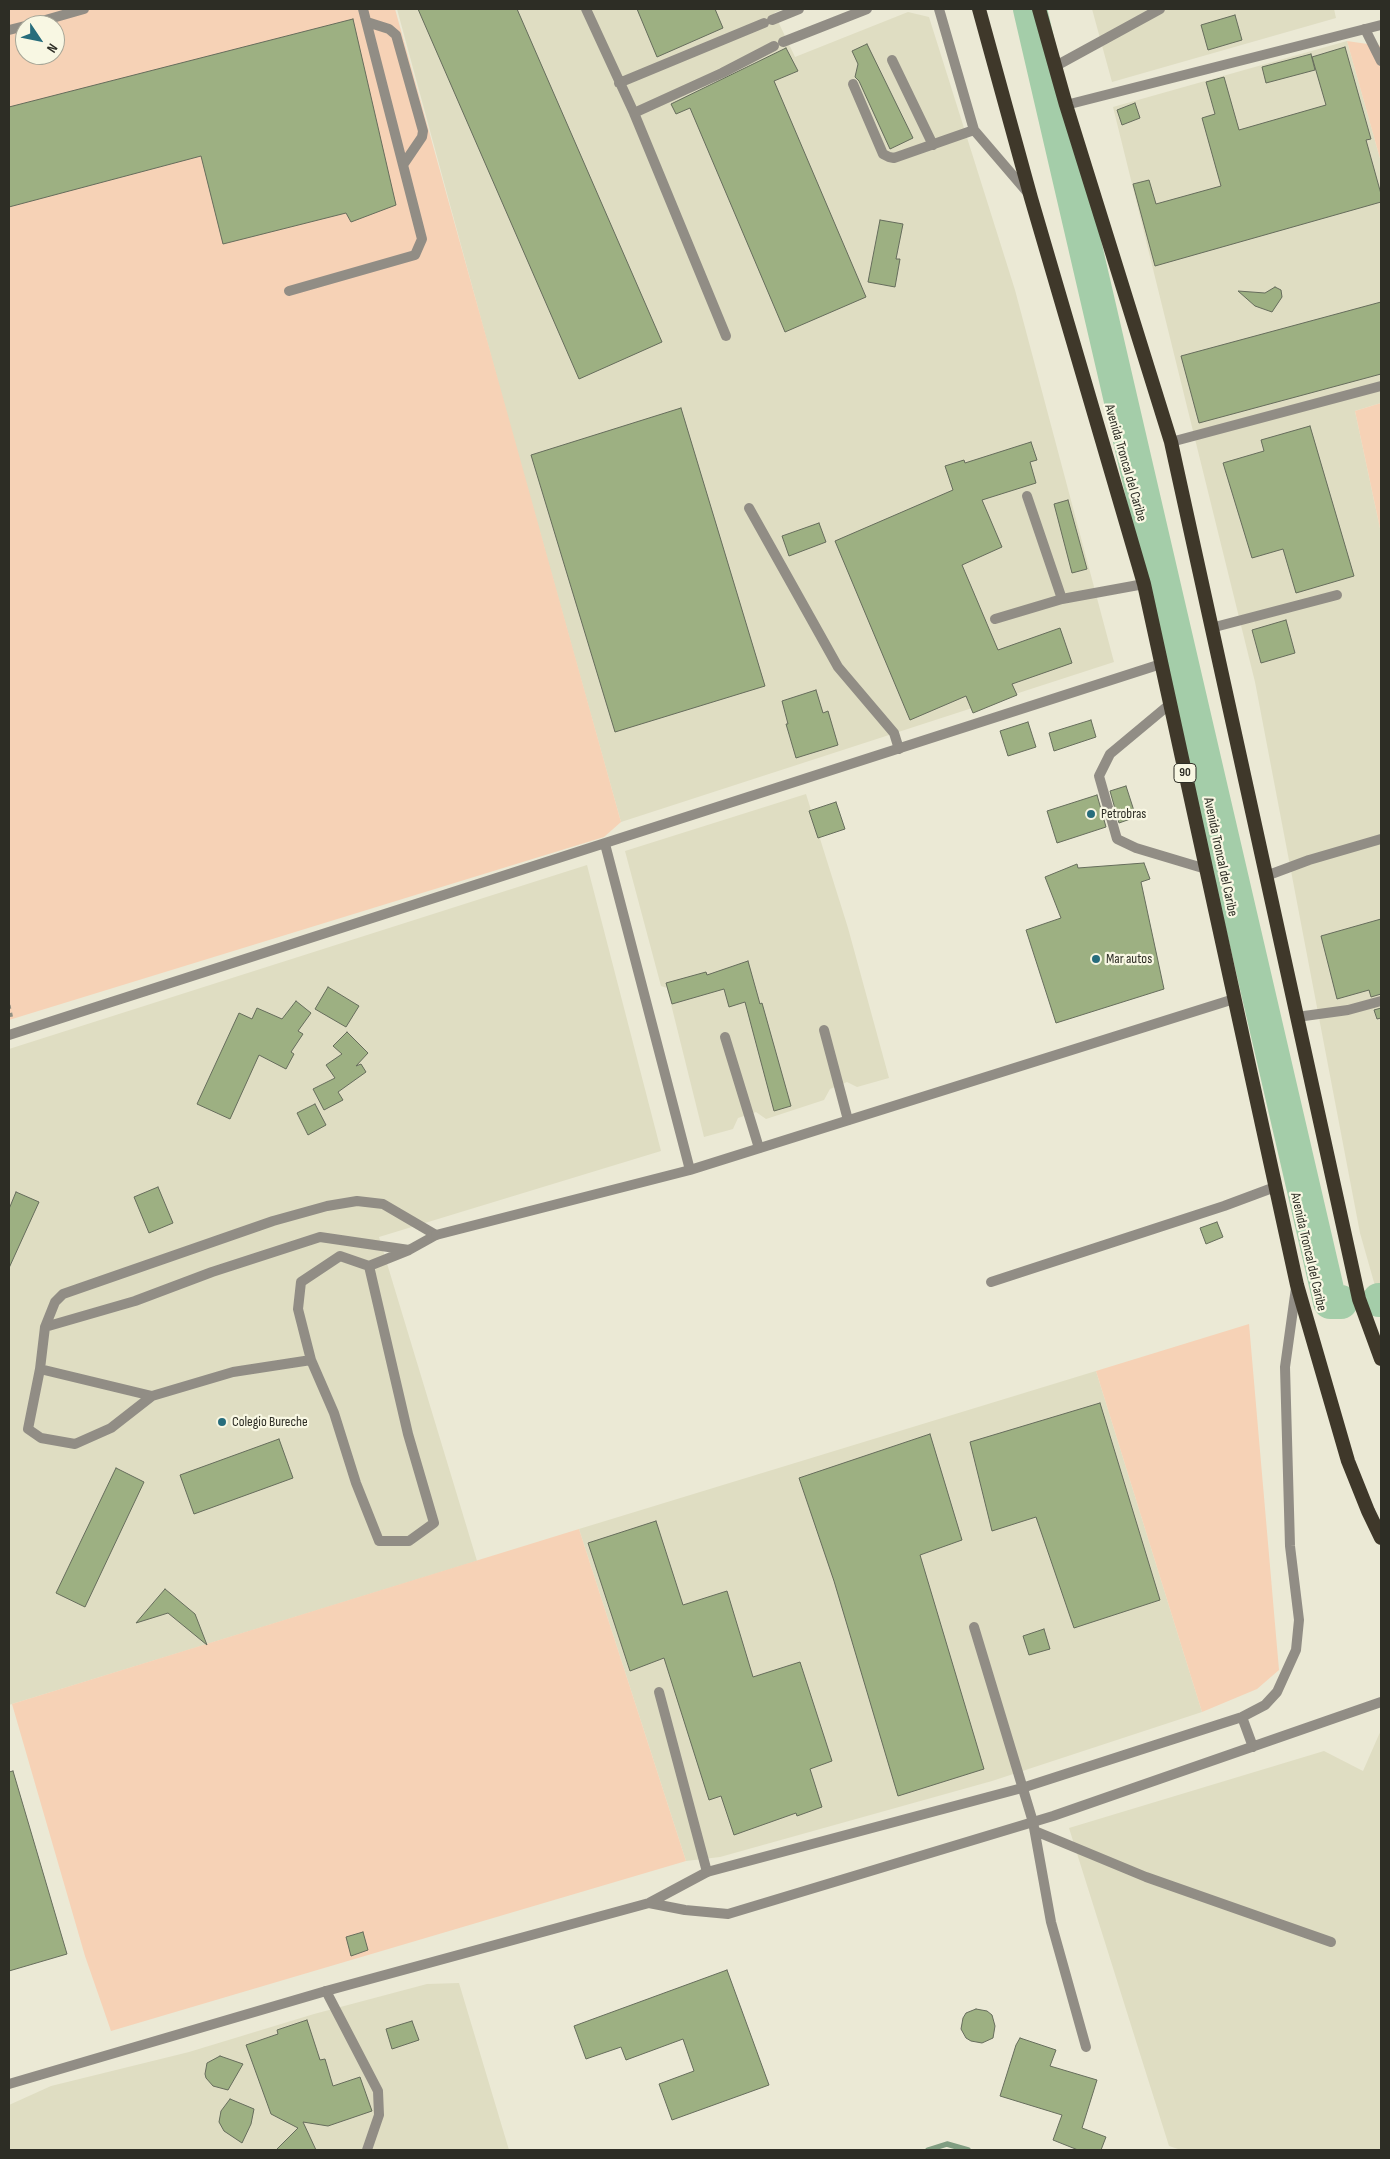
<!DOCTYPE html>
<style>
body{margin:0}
#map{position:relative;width:1390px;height:2159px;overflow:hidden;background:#ebe9d5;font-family:"Sofia Sans Condensed",sans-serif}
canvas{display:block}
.frame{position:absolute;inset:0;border:10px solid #2d2d25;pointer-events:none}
.north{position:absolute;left:15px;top:15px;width:50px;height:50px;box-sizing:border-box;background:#f8f7e3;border:1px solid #a7a697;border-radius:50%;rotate:124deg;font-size:14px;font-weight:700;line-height:20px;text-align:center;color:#2d2d25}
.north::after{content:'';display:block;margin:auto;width:18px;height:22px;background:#276d7c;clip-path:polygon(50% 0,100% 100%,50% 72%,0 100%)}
</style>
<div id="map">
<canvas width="1390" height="2159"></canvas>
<div class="frame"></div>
<div class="north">N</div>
</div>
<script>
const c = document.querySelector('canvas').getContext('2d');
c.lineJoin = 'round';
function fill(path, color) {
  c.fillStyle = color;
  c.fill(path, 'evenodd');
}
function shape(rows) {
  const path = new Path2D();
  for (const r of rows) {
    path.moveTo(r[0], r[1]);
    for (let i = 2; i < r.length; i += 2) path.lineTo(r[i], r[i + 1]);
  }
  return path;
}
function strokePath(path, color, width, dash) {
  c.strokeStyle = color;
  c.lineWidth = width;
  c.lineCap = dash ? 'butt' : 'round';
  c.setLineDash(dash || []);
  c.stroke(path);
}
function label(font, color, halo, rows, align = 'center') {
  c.font = font + ' "Sofia Sans Condensed",sans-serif';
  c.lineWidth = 4.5;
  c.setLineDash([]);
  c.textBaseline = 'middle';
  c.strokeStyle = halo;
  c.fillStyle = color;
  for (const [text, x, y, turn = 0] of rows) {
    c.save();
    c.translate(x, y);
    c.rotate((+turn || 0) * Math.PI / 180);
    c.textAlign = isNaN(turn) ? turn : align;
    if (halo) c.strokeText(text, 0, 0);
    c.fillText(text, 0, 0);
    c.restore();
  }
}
const built = shape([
 [397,9,783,9,774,13,795,57,908,12,929,17,1015,290,1114,662,621,822,507,415],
 [1092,9,1334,9,1336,18,1112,82],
 [1347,41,1381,162,1381,403,1355,411,1381,533,1381,1307,1360,1233,1255,682,1113,107],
 [806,794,848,928,889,1078,857,1087,847,1082,830,1089,824,1100,766,1119,756,1112,738,1118,733,1129,704,1137,667,988,661,986,625,851],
 [587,865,661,1151,379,1237,477,1561,9,1705,9,1049],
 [1096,1371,1202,1712,992,1781,720,1857,686,1861,579,1529],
 [1381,1730,1381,2150,1181,2150,1169,2146,1069,1828,1324,1751,1363,1771],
 [459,1983,509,2150,9,2150,9,2105,51,2086,189,2052,314,2014,427,1984]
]);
const green = shape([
 [9,9,395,9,621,822,604,837,9,1020],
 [25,25,55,25,55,55,25,55],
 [1347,41,1381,46,1381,162],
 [1381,403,1381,533,1355,411],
 [1249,1324,1279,1670,1257,1689,1202,1712,1096,1371],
 [579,1529,686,1861,111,2031,85,1956,12,1704]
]);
const stream = shape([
 [928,2150,947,2144,968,2150]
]);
const river = shape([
 [1030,9,1330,1302,1341,1302],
 [1379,1300,1381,1300]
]);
const building = shape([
 [418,9,517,9,662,342,579,379,418,9],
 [637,9,715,9,723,28,657,57,637,9],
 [1235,15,1242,40,1208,50,1201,25,1235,15],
 [353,19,396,205,351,222,346,213,223,244,201,156,9,207,9,107,353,19],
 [867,44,913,138,890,149,859,81,855,77,858,64,852,51,867,44],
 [1345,47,1371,139,1366,140,1381,194,1381,202,1155,266,1133,184,1149,180,1156,204,1221,186,1202,118,1215,114,1206,82,1224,77,1239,130,1326,105,1312,57,1345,47],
 [786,48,798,71,774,81,866,297,785,332,690,108,676,114,671,104,786,48],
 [1311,54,1315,70,1266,83,1262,67,1311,54],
 [1135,103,1140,118,1122,125,1117,110,1135,103],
 [880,220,903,224,896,259,900,259,895,287,868,282,880,220],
 [1275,287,1281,290,1282,297,1272,312,1255,306,1238,291,1265,293,1275,287],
 [1381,302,1381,374,1199,423,1181,356,1381,302],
 [681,408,765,686,615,732,531,455,681,408],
 [1310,426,1354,576,1296,593,1283,549,1252,558,1223,463,1264,451,1261,440,1310,426],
 [1031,442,1037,460,1030,462,1036,483,982,500,1002,547,962,565,998,650,1060,628,1072,663,1012,684,1017,695,973,713,966,696,910,720,835,541,953,490,945,466,964,460,965,463,1031,442],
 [1068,500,1087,569,1072,573,1054,504,1068,500],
 [819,523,826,542,789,556,782,536,819,523],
 [1286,620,1295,653,1261,663,1252,630,1286,620],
 [816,690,823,713,828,711,838,745,796,758,786,724,788,724,782,701,816,690],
 [1091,720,1096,737,1054,751,1049,733,1091,720],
 [1028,722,1036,747,1008,756,1000,731,1028,722],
 [1126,786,1136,817,1119,823,1110,791,1126,786],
 [1097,795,1106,827,1057,843,1047,811,1097,795],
 [836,802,845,829,818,838,809,811,836,802],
 [1144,863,1150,879,1141,882,1164,989,1056,1023,1026,930,1061,918,1045,877,1077,864,1078,868,1144,863],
 [1381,919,1381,994,1371,997,1369,990,1337,999,1321,936,1381,919],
 [748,961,760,1004,762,1003,791,1106,774,1111,745,1002,729,1007,724,989,672,1004,666,983,706,972,707,975,748,961],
 [328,987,359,1006,346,1027,315,1009,328,987],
 [296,1001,311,1013,298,1031,303,1034,291,1052,294,1054,286,1069,259,1055,230,1119,197,1104,239,1013,252,1019,257,1008,282,1019,296,1001],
 [1381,1008,1381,1018,1377,1019,1374,1010,1381,1008],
 [347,1032,368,1053,356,1066,361,1064,366,1072,338,1092,343,1100,324,1110,313,1089,335,1078,326,1065,342,1054,333,1046,347,1032],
 [315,1104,326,1125,308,1135,297,1113,315,1104],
 [158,1187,173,1223,149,1233,134,1197,158,1187],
 [16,1192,39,1202,9,1268,9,1209,16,1192],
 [1217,1222,1223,1237,1206,1244,1200,1228,1217,1222],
 [1100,1403,1160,1600,1074,1628,1036,1517,992,1531,970,1442,1100,1403],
 [930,1434,962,1540,920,1555,984,1769,898,1796,834,1581,799,1478,930,1434],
 [279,1439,293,1478,194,1514,180,1475,279,1439],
 [116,1468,144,1482,85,1607,56,1593,116,1468],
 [656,1521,683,1605,727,1591,753,1677,800,1662,832,1761,810,1769,822,1807,797,1816,796,1813,734,1835,721,1796,709,1800,664,1658,630,1671,588,1543,656,1521],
 [165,1589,195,1614,207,1645,168,1613,136,1623,165,1589],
 [1044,1629,1050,1649,1029,1655,1023,1636,1044,1629],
 [13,1771,67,1954,9,1971,9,1772,13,1771],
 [363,1932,368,1950,351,1956,346,1937,363,1932],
 [727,1970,769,2085,672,2120,659,2084,694,2071,683,2039,626,2060,621,2047,586,2059,574,2026,727,1970],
 [976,2009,987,2011,992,2015,995,2026,993,2038,982,2043,971,2041,966,2038,961,2029,963,2018,966,2013,976,2009],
 [307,2020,320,2060,325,2059,333,2086,360,2077,372,2111,328,2126,303,2122,316,2150,276,2150,298,2128,271,2114,246,2045,278,2034,277,2030,307,2020],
 [412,2021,419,2040,392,2049,386,2029,412,2021],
 [1020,2038,1056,2050,1050,2066,1097,2080,1082,2128,1106,2137,1101,2150,1078,2150,1053,2140,1062,2115,1000,2096,1016,2045,1020,2038],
 [220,2056,243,2064,228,2090,213,2086,206,2078,205,2074,207,2063,220,2056],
 [230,2099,254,2109,251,2124,242,2143,224,2131,219,2122,221,2111,230,2099]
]);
const path = shape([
 [9,1005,12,1019]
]);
const service = shape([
 [586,9,634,113,726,336],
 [939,9,974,130,1028,193],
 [772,20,799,9],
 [367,22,389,29,396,35,423,131,422,137,403,165],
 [28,25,84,9],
 [1365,29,1381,61],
 [9,30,25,26],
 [783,42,867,9],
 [892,60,933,145],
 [1054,67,1160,9],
 [619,83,764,23],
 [853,84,883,154,889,157,894,158,974,130],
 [634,113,722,73,774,46],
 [289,291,415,255,422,239,363,9],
 [1027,496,1062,599],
 [749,508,838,667,894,733,899,749],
 [995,619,1062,599,1144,584],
 [1211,628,1337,595],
 [1170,704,1110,754,1099,776,1117,839,1136,848,1206,869],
 [1266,876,1309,860,1381,839],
 [1297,1017,1348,1010,1381,1001],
 [824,1030,848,1120],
 [725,1037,759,1148],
 [991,1282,1224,1206,1275,1187],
 [45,1327,135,1301,212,1272,320,1237,409,1250,436,1235],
 [311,1360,334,1413,356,1483,379,1541,409,1541,434,1523,408,1434,369,1266],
 [40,1369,152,1396,233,1372,311,1360,298,1309,301,1282,340,1256,369,1266,409,1250],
 [152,1396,111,1428,75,1444,41,1438,28,1429,40,1369,45,1327,55,1302,63,1294,273,1221,327,1206,357,1201,383,1204,436,1235],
 [974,1627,1033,1822,1051,1922,1086,2047],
 [659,1692,707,1872],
 [1035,1831,1146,1877,1331,1942],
 [326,1991,378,2091,379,2115,367,2150]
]);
const minor = shape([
 [1066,105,1381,25],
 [1171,442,1381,386],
 [605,844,690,1170],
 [9,1035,1161,664],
 [436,1235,690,1170,1234,999],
 [1242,1717,1253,1747],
 [649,1903,685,1910,728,1914,1053,1816,1381,1702],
 [9,2084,326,1991,649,1903,707,1872,1022,1788,1242,1717,1265,1705,1277,1692,1296,1650,1299,1620,1290,1546,1285,1367,1296,1288]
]);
const trunk = shape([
 [979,9,1031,198,1144,584,1297,1285,1348,1461,1368,1511,1381,1538],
 [1039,9,1066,105,1171,442,1359,1299,1381,1359]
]);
const markers = [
 [1091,814,5,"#276d7c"],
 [1096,959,5,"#276d7c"],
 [222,1422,5,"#276d7c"]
];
const shields = [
 [1185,773,22]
];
const shieldNames = [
 ["90",1185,773]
];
const streetNames = [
 ["Avenida Troncal del Caribe",1125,463,74],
 ["Avenida Troncal del Caribe",1220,857,78],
 ["Avenida Troncal del Caribe",1308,1252,77]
];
const poiNames = [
 ["Petrobras",1101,814],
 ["Mar autos",1106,959],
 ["Colegio Bureche",232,1422]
];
fill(built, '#dfddc2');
fill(green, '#f6d2b6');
strokePath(stream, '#809d81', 5.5);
strokePath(river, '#a4cda9', 34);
fill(building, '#9db082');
strokePath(building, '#666d5c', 1);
strokePath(path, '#919082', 3, [4, 4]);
strokePath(service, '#918d85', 10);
strokePath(minor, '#918d85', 10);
strokePath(trunk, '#3f382a', 14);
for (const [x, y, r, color] of markers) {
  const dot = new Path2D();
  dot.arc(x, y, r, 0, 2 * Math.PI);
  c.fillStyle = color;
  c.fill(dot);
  strokePath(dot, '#f8f7e3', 2);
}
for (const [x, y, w] of shields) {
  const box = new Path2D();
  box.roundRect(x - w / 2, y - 9.5, w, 19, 4);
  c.fillStyle = '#f8f7e3';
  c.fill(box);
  strokePath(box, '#2d2d25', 1);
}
label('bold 12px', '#2d2d25', null, shieldNames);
label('14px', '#2d2d25', '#f8f7e3', streetNames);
label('14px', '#2d2d25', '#f8f7e3', poiNames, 'left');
</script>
